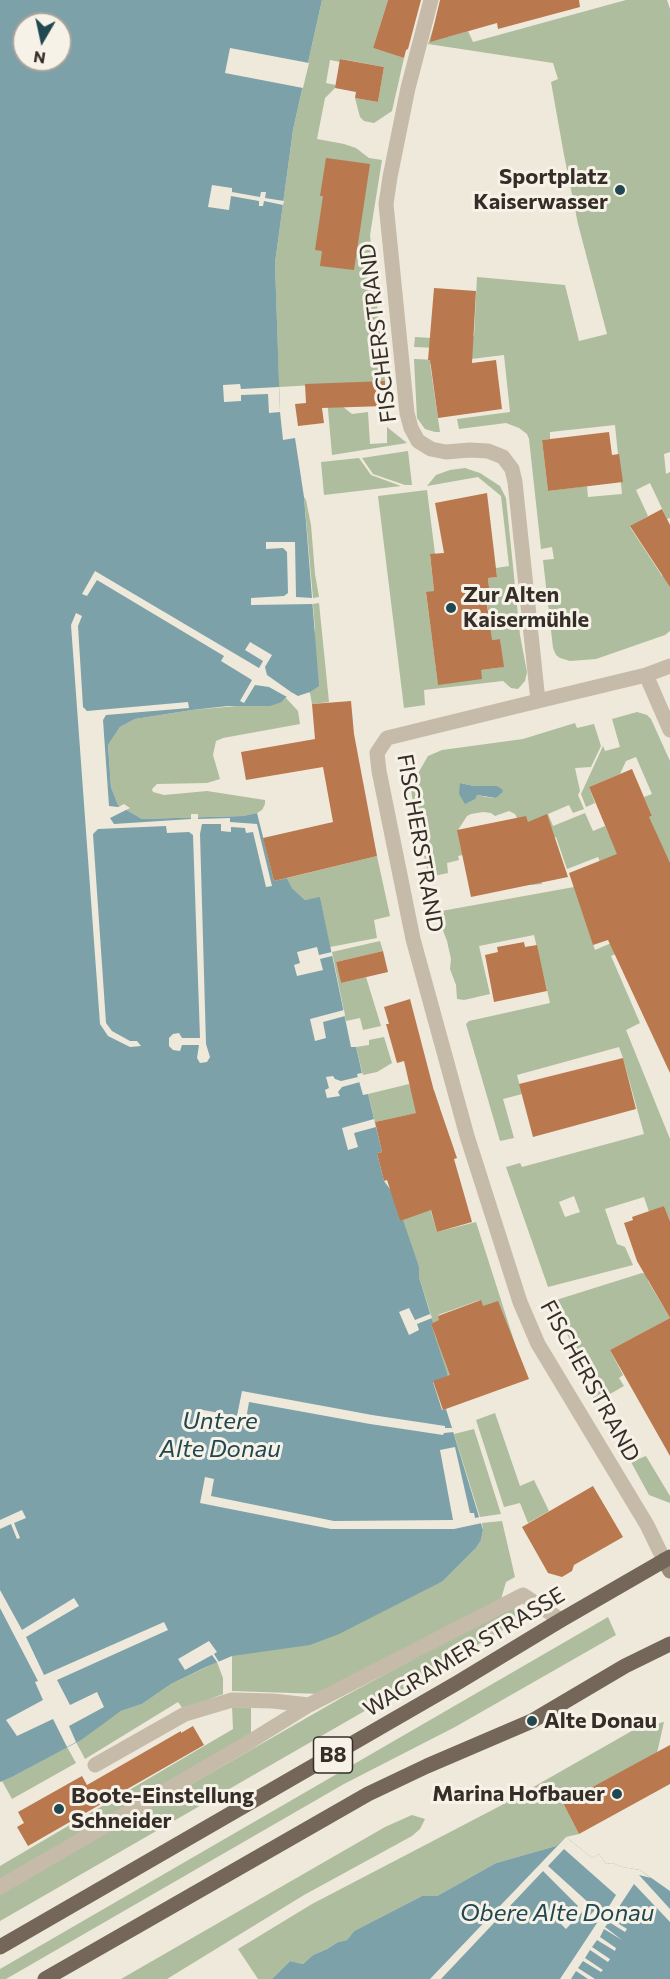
<!DOCTYPE html>
<meta charset="utf-8">
<style>
body{margin:0}
#map{position:relative;width:670px;height:1979px;overflow:hidden;background:#efe9db;font-family:Commissioner,sans-serif}
canvas{display:block}
.north{position:absolute;left:12px;top:12px;width:60px;height:60px;box-sizing:border-box;background:#f7f2e7;border:2px solid #a9a39b;border-radius:50%;rotate:189deg;font-size:16px;font-weight:700;line-height:24px;text-align:center;color:#342d28}
.north::after{content:'';display:block;margin:auto;width:21px;height:27px;background:#214751;clip-path:polygon(50% 0,100% 100%,50% 72%,0 100%)}
</style>
<div id="map">
<canvas width="670" height="1979"></canvas>
<div class="north">N</div>
</div>
<script>
const c = document.querySelector('canvas').getContext('2d');
c.lineJoin = 'round';
function fill(path, color) {
  c.fillStyle = color;
  c.fill(path, 'evenodd');
}
function shape(rows) {
  const path = new Path2D();
  for (const r of rows) {
    path.moveTo(r[0], r[1]);
    for (let i = 2; i < r.length; i += 2) path.lineTo(r[i], r[i + 1]);
  }
  return path;
}
function strokePath(path, color, width, dash) {
  c.strokeStyle = color;
  c.lineWidth = width;
  c.lineCap = dash ? 'butt' : 'round';
  c.setLineDash(dash || []);
  c.stroke(path);
}
function label(font, color, halo, rows, align = 'center') {
  c.font = font + ' Commissioner,sans-serif';
  c.lineWidth = 6;
  c.setLineDash([]);
  c.textBaseline = 'middle';
  c.strokeStyle = halo;
  c.fillStyle = color;
  for (const [text, x, y, turn = 0] of rows) {
    c.save();
    c.translate(x, y);
    c.rotate((+turn || 0) * Math.PI / 180);
    c.textAlign = isNaN(turn) ? turn : align;
    if (halo) c.strokeText(text, 0, 0);
    c.fillText(text, 0, 0);
    c.restore();
  }
}
const green = shape([
 [322,0,388,0,373,48,404,58,392,111,374,123,364,121,360,117,355,98,378,102,384,67,341,59,340,62,330,60,326,83,336,85,335,88,325,98,317,139,344,144,356,148,369,158,382,160,370,235,385,381,279,387,275,263,293,130],
 [626,0,667,0,670,9,670,452,664,454,666,474,670,472,670,518,667,519,650,483,636,490,648,516,630,527,662,576,670,572,670,631,665,635,596,659,570,661,560,658,556,655,553,648,543,560,554,559,552,547,541,549,529,439,527,434,519,428,506,423,459,429,457,419,510,412,504,355,430,364,440,432,435,432,425,429,417,418,414,359,437,360,438,348,414,347,415,337,467,340,467,336,474,336,477,277,565,285,579,341,607,334,578,224,564,155,551,82,558,79,553,63,428,44,441,5,448,37,468,31,473,42],
 [615,425,622,494,588,497,587,486,548,491,542,440,550,439,550,432],
 [331,397,352,414,368,412,370,444,387,443,387,427,407,443,332,455,327,398],
 [408,451,412,485,405,485,373,474,362,458],
 [359,458,371,475,401,486,324,495,321,462],
 [465,468,480,473,500,486,506,498,520,635,527,672,525,681,518,689,511,688,503,681,424,690,425,705,404,708,378,496,427,490,435,554,430,555,434,591,426,593,438,684,481,670,503,667,500,639,478,642,475,616,489,615,486,598,490,597,488,578,497,577,496,568,509,566,501,496,478,477,427,486,436,475,450,470],
 [304,497,306,500,311,525,315,574,319,597,313,598],
 [319,603,329,702,312,704,310,693,306,687,315,629,313,604],
 [286,698,298,711,300,724,223,738,216,741,213,755,220,779,207,783,157,784,152,789,153,792,164,795,207,791,265,800,265,804,262,810,257,813,243,816,142,819,118,805,111,787,108,745,120,727,135,719,192,710,282,702],
 [637,712,647,715,651,719,670,761,670,863,622,917,598,857,567,869,556,837,535,842,542,884,531,885,517,818,515,814,509,811,495,816,491,813,483,812,471,814,467,816,458,830,463,855,458,856,459,860,447,863,448,873,429,877,414,814,411,788,413,782,428,756,442,750,523,739,575,723,577,728,594,724,601,746,591,767,575,768,580,791,578,795,584,809,573,813,569,805,548,814,553,826,585,813,593,831,605,826,609,834,652,816,644,797,652,794,636,757,626,761,620,774,589,787,595,803,586,807,581,794,603,746,605,751,620,747,612,719],
 [460,783,474,786,497,786,502,793,496,798,486,797,477,795],
 [377,856,390,916,374,920,377,938,330,947,320,898,305,900,292,888,287,878],
 [574,887,595,950,670,918,649,940,611,956,640,1023,626,1030,670,1139,670,1221,664,1206,649,1212,644,1197,605,1209,617,1244,625,1247,633,1265,548,1287,506,1167,520,1163,522,1167,644,1134,623,1058,619,1047,517,1075,522,1094,503,1099,514,1138,500,1141,466,1024,469,1021,550,1003,534,935,479,946,490,994,464,1000,457,999,456,985,450,969,451,959,447,941,436,912],
 [574,1196,580,1212,565,1217,559,1202],
 [380,941,383,951,336,962,341,983,366,977,381,1026,363,1030,360,1018,346,1021,332,952],
 [384,1037,392,1063,377,1072,363,1075,356,1047,369,1045,369,1040],
 [409,1084,413,1095,434,1090,440,1108,375,1122,368,1094],
 [421,1178,437,1232,476,1222,516,1347,514,1384,448,1376,426,1334,432,1318,419,1277,419,1267,409,1256,390,1189],
 [480,1300,437,1341,431,1324,440,1321,438,1315],
 [642,1273,647,1274,648,1281,670,1318,610,1350,623,1375,619,1378,624,1386,596,1402,589,1391,595,1387,566,1332,553,1301],
 [495,1413,520,1486,534,1480,549,1511,528,1523,520,1503,504,1507,476,1420],
 [474,1429,501,1514,480,1517,454,1434],
 [646,1456,670,1496,670,1503,649,1495,631,1462],
 [502,1521,515,1577,506,1582,501,1599,321,1694,232,1691,232,1656,228,1647,443,1581,476,1548,481,1540,483,1530,482,1523],
 [515,1607,524,1610,513,1624,415,1682,0,1921,0,1894,343,1697,421,1655],
 [608,1617,616,1635,455,1727,344,1784,6,1979,0,1979,0,1969],
 [217,1662,223,1678,223,1694,183,1709,178,1702,85,1759,76,1742,121,1711,142,1704,171,1684],
 [232,1707,251,1708,251,1734,0,1879,0,1866,233,1729],
 [664,1722,657,1753,563,1803,579,1834,566,1837,556,1846,496,1863,437,1896,422,1896,354,1931,347,1940,338,1942,327,1949,313,1955,303,1964,290,1961,272,1979,258,1979,238,1949,312,1904,500,1806,637,1728],
 [67,1747,76,1763,12,1799,2,1781,12,1777],
 [412,1815,425,1819,420,1829,412,1836,304,1895,167,1979,121,1979,385,1827]
]);
const water = shape([
 [0,0,322,0,293,130,275,263,280,412,283,440,295,438,304,497,319,686,310,692,298,696,291,692,282,702,270,706,228,706,192,710,135,719,120,727,108,745,111,787,118,805,142,819,243,816,257,813,274,881,287,878,292,888,305,900,320,897,351,1047,356,1047,362,1073,357,1074,363,1095,368,1094,382,1152,377,1153,384,1181,390,1189,396,1193,396,1208,400,1221,403,1220,419,1267,419,1277,433,1323,431,1324,448,1376,433,1382,442,1410,446,1409,452,1428,483,1530,481,1540,476,1548,443,1581,339,1634,310,1645,232,1656,206,1667,171,1684,142,1704,121,1711,81,1740,12,1777,0,1782],
 [24,24,60,24,60,60,24,60],
 [460,783,474,786,497,786,503,790,502,793,496,798,477,795,475,799,465,804,459,794],
 [566,1837,592,1858,599,1854,606,1864,612,1863,623,1867,640,1870,670,1891,670,1979,272,1979,290,1961,303,1964,313,1955,327,1949,338,1942,347,1940,354,1931,422,1896,437,1896,496,1863,556,1846]
]);
const pier = shape([
 [230,48,309,63,303,88,225,73],
 [212,185,232,188,232,192,260,197,261,192,266,192,265,198,284,201,283,205,264,201,263,206,259,206,259,201,231,196,229,210,208,207],
 [240,384,241,389,279,387,280,412,269,413,268,394,241,395,241,401,224,402,223,385],
 [266,542,295,542,296,597,313,598,313,604,251,605,251,598,284,596,288,593,287,552,283,548,266,549],
 [95,571,259,668,263,661,245,650,250,642,272,655,265,667,267,675,291,692,287,697,269,687,255,685,244,703,240,701,252,680,221,661,224,656,97,580,87,596,82,594],
 [76,613,82,616,78,626,83,707,87,711,188,702,189,708,106,715,103,720,109,806,118,807,124,804,130,808,110,818,114,824,191,819,191,814,198,814,198,819,230,818,230,822,257,824,272,886,266,887,253,832,246,833,245,828,231,827,231,832,221,831,221,824,202,824,200,834,206,1044,210,1057,207,1062,200,1063,197,1058,199,1045,182,1045,180,1051,173,1050,169,1046,169,1038,173,1034,179,1033,182,1038,200,1038,193,835,189,832,167,833,166,826,98,829,93,834,106,1023,112,1031,130,1041,137,1041,141,1046,130,1047,108,1036,100,1024,71,625],
 [317,947,319,955,332,952,332,956,320,959,323,970,297,976,294,965,300,963,297,952],
 [344,1010,345,1016,323,1022,326,1038,315,1041,310,1019],
 [333,1076,335,1079,341,1081,358,1077,360,1082,342,1087,338,1092,340,1096,327,1098,325,1090,329,1088,326,1077],
 [374,1119,376,1127,354,1133,358,1147,348,1150,342,1128],
 [409,1308,415,1320,430,1314,432,1318,417,1324,419,1330,409,1335,399,1312],
 [242,1391,372,1415,445,1426,445,1428,452,1428,454,1432,444,1433,443,1435,370,1424,249,1402,245,1425,195,1417,197,1409,237,1416],
 [455,1447,470,1513,474,1513,475,1518,480,1517,482,1523,454,1529,331,1529,200,1503,205,1477,214,1479,211,1496,334,1521,453,1520,440,1450],
 [22,1510,26,1518,14,1523,20,1538,17,1539,11,1524,0,1529,0,1520],
 [0,1590,22,1630,74,1598,79,1606,26,1637,44,1675,164,1622,168,1630,57,1680,70,1705,97,1692,104,1707,69,1726,76,1742,67,1747,53,1719,17,1736,6,1720,43,1700,35,1682,38,1681,0,1608],
 [209,1641,217,1652,214,1654,219,1662,217,1662,212,1655,185,1670,178,1659],
 [566,1837,592,1858,599,1854,606,1864,612,1863,623,1867,640,1870,651,1878,639,1875,670,1909,670,1922,634,1884,611,1919,627,1929,625,1932,609,1922,605,1927,622,1940,604,1929,600,1937,616,1948,615,1951,597,1940,592,1947,610,1959,608,1962,590,1950,585,1958,603,1970,601,1972,583,1961,578,1968,595,1979,588,1979,576,1971,571,1979,560,1979,597,1923,589,1916,595,1910,603,1916,616,1895,564,1849,548,1866,590,1904,566,1929,561,1924,578,1906,543,1871,441,1979,430,1979]
]);
const building = shape([
 [388,0,421,0,408,49,406,50,404,58,373,48],
 [440,0,579,0,580,7,498,29,497,23,430,42],
 [340,59,384,67,378,102,355,98,356,92,335,88],
 [326,158,370,164,354,270,320,266,322,251,315,250,323,196,320,196],
 [434,288,476,291,472,363,496,360,502,409,438,418,430,360,428,360],
 [385,381,386,406,322,408,324,423,298,426,295,404,306,403,305,384],
 [609,432,612,455,619,454,623,482,548,491,542,440],
 [487,493,497,577,488,578,490,597,486,598,492,640,500,639,504,667,481,670,482,679,438,685,426,592,434,591,430,554,444,553,435,503],
 [662,509,670,525,670,587,630,526],
 [351,701,354,734,377,856,274,881,263,838,333,822,323,767,246,780,241,752,315,739,312,704],
 [632,769,652,816,649,817,670,863,670,1073,608,940,593,945,569,873,617,854,589,787],
 [547,814,568,877,471,897,457,830,526,816,528,822],
 [524,942,525,947,537,945,547,991,494,1002,485,955,498,952,497,947],
 [383,951,388,972,341,983,336,962],
 [410,999,434,1091,457,1158,454,1159,472,1222,437,1232,431,1210,400,1221,387,1180,384,1181,377,1153,382,1152,375,1122,416,1113,404,1061,397,1063,386,1024,389,1024,384,1007],
 [623,1058,636,1109,533,1137,519,1084],
 [664,1206,670,1221,670,1318,637,1261,624,1223,633,1220,632,1217],
 [481,1300,483,1306,498,1301,529,1379,443,1410,433,1381,450,1375,431,1324,439,1320,438,1316],
 [670,1318,670,1456,610,1350],
 [593,1486,623,1537,574,1565,572,1571,562,1577,548,1573,522,1527],
 [193,1726,204,1745,28,1846,17,1827,24,1823,18,1812,82,1776,87,1785,181,1731,181,1733],
 [670,1745,670,1784,579,1834,563,1803]
]);
const lane = shape([
 [95,1765,185,1714,232,1700,273,1701,309,1705],
 [0,1887,251,1741,309,1705,523,1595,561,1620]
]);
const street = shape([
 [431,0,408,88,390,177,386,204,407,413,411,428,418,441,431,449,446,452,470,450,488,451,503,457,512,469,515,482,538,701,387,738,377,753,379,771,413,939,467,1136,520,1302,538,1344,647,1525,664,1560],
 [646,675,670,730],
 [538,701,646,675,670,666]
]);
const secondary = shape([
 [664,1560,670,1571]
]);
const primary = shape([
 [0,1947,457,1683,561,1620,670,1557],
 [45,1979,368,1794,427,1766,532,1721,625,1666,670,1644]
]);
const markers = [
 [620,190,6,"#214751"],
 [451,608,6,"#214751"],
 [532,1721,6,"#214751"],
 [617,1794,6,"#214751"],
 [59,1809,6,"#214751"]
];
const shields = [
 [333,1755,39]
];
const shieldNames = [
 ["B8",333,1755]
];
const poiNames = [
 ["Sportplatz",608,177,"right"],
 ["Kaiserwasser",608,202,"right"],
 ["Zur Alten",463,595],
 ["Kaisermühle",463,620],
 ["Alte Donau",544,1721],
 ["Marina Hofbauer",605,1794,"right"],
 ["Boote-Einstellung",71,1796],
 ["Schneider",71,1821]
];
const streetNames = [
 ["FISCHERSTRAND",378,333,-97],
 ["FISCHERSTRAND",420,843,80],
 ["FISCHERSTRAND",590,1381,61],
 ["WAGRAMER STRASSE",464,1652,-31]
];
const waterNames = [
 ["Untere",220,1421],
 ["Alte Donau",220,1449],
 ["Obere Alte Donau",557,1913]
];
fill(green, '#adbd9d');
fill(water, '#7da1a9');
fill(pier, '#efe9db');
fill(building, '#ba784e');
strokePath(lane, '#c6baa9', 15);
strokePath(street, '#c6baa9', 15);
strokePath(secondary, '#998a7a', 15);
strokePath(primary, '#74675a', 15);
for (const [x, y, r, color] of markers) {
  const dot = new Path2D();
  dot.arc(x, y, r, 0, 2 * Math.PI);
  c.fillStyle = color;
  c.fill(dot);
  strokePath(dot, '#f7f2e7', 2);
}
for (const [x, y, w] of shields) {
  const box = new Path2D();
  box.roundRect(x - w / 2, y - 18, w, 36, 4.5);
  c.fillStyle = '#f7f2e7';
  c.fill(box);
  strokePath(box, '#342d28', 1.5);
}
label('bold 21px', '#342d28', null, shieldNames);
label('bold 22px', '#342d28', '#f7f2e7', poiNames, 'left');
label('22px', '#342d28', '#f7f2e7', streetNames);
label('italic 24px', '#214751', '#f7f2e7', waterNames);
</script>
